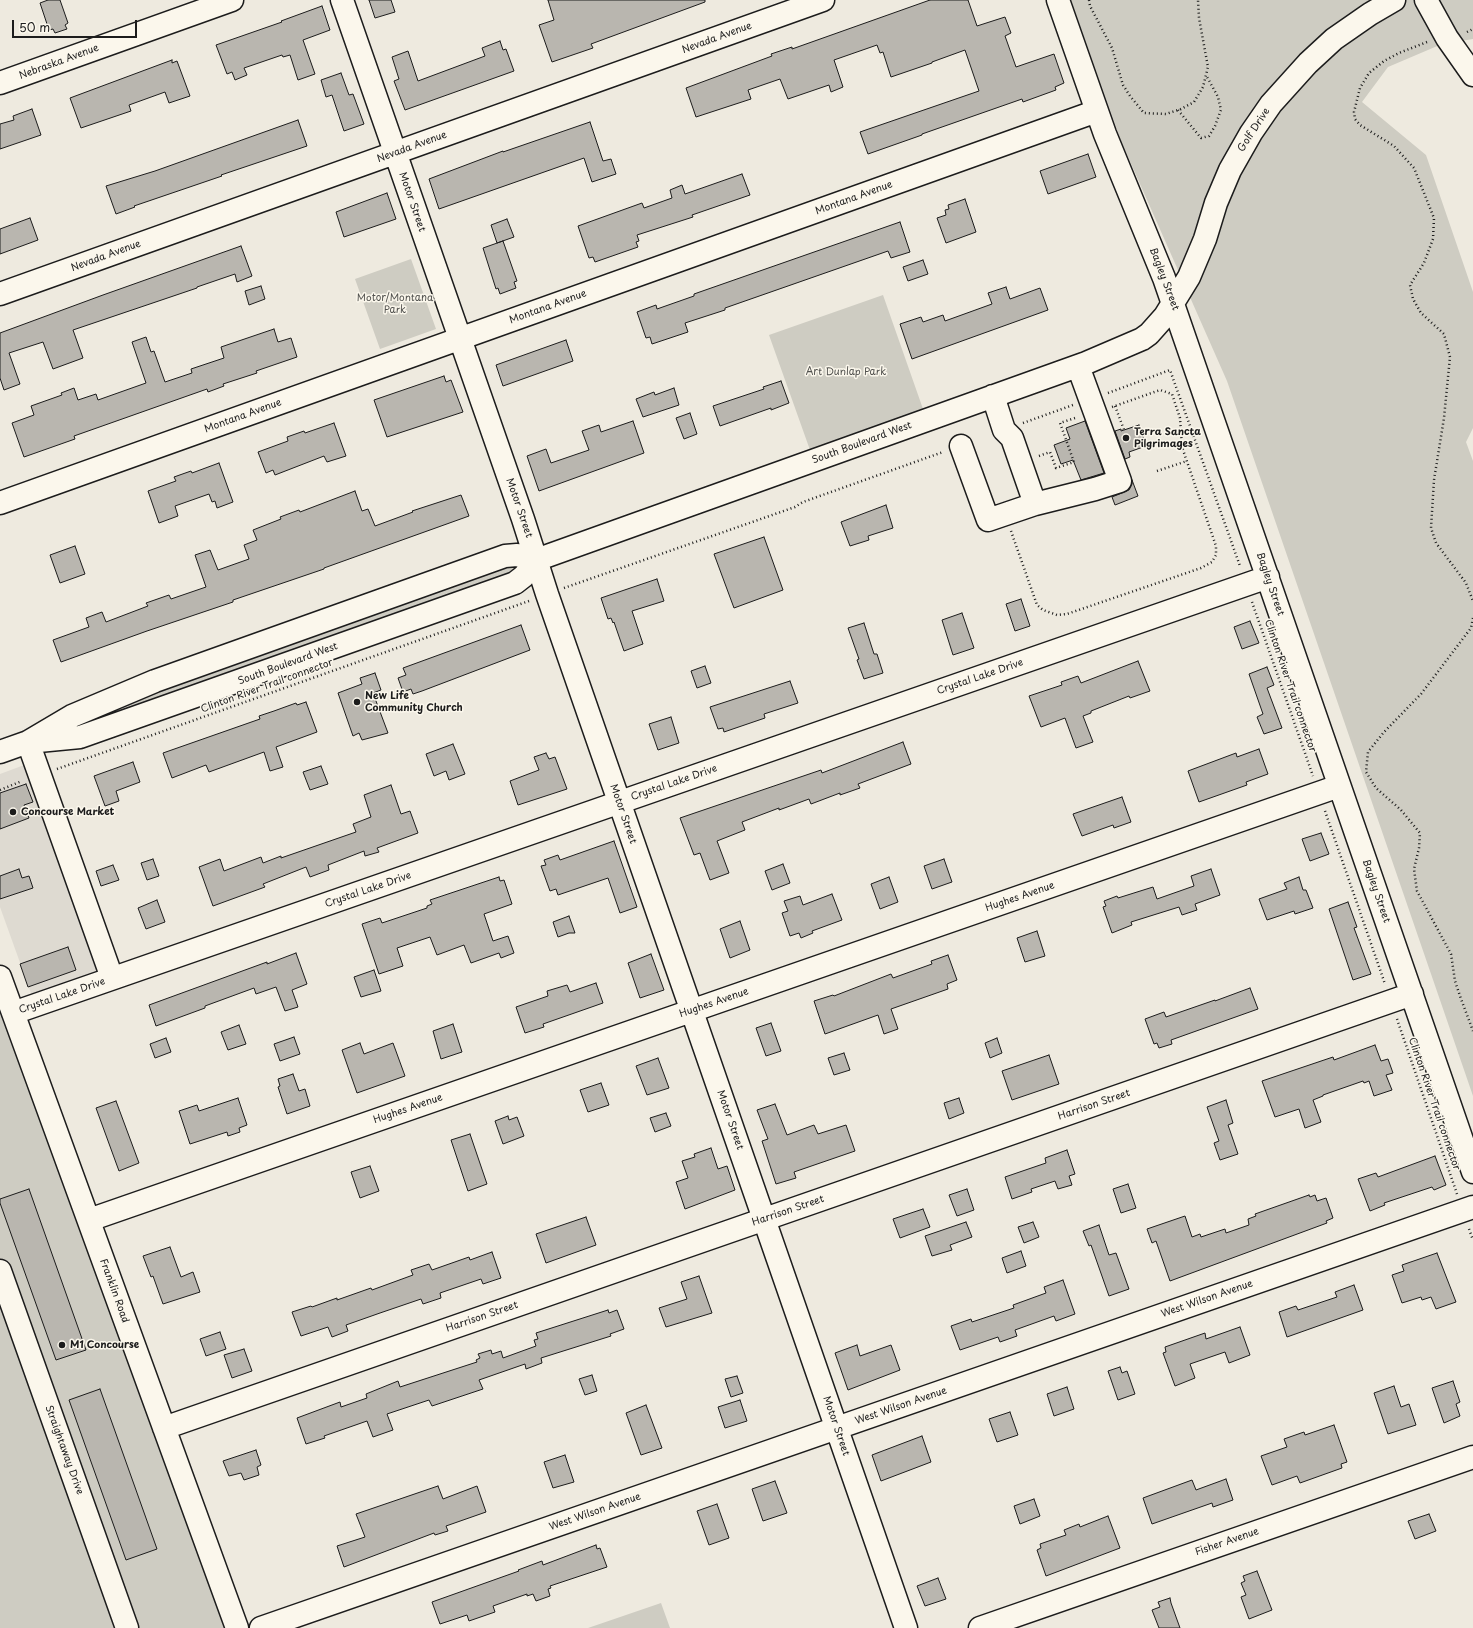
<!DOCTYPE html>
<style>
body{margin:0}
#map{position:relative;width:1473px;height:1628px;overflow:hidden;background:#eeeadf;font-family:"Playpen Sans",sans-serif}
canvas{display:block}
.scale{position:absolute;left:12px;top:20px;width:125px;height:18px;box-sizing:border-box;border:2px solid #1c1c1c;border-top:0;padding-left:5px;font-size:12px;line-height:14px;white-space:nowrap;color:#1c1c1c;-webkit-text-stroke:3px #fbf7ec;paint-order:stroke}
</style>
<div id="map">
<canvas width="1473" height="1628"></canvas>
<div class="scale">50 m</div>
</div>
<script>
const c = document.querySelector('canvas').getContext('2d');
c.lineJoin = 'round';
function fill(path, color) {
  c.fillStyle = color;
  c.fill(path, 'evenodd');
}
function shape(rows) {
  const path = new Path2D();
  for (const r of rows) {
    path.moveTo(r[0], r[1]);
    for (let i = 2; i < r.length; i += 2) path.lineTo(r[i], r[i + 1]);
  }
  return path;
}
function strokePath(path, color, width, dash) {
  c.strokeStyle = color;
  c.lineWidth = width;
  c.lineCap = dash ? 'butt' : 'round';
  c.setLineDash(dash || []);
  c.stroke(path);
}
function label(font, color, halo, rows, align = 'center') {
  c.font = font + ' "Playpen Sans",sans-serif';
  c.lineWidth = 3;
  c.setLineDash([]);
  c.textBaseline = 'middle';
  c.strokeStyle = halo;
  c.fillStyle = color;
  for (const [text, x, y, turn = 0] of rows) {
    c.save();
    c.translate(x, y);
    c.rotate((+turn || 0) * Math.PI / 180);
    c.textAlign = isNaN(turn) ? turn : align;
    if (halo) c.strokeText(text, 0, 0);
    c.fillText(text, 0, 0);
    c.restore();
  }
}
const built = shape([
 [27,764,102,971,32,996,0,907,0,774]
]);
const green = shape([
 [1071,0,1473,0,1473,39,1442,44,1388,67,1362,102,1426,155,1473,292,1473,428,1466,442,1473,461,1473,1096,1227,381,1121,141],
 [411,259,436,329,380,349,355,279],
 [883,295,923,409,810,450,769,335],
 [514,564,516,571,76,728,152,690],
 [0,1000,226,1628,0,1628],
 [661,1603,670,1628,588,1628]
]);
const building = shape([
 [48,0,60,0,68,23,65,25,67,29,55,33,53,29,49,30,40,3,48,0],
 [369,0,391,0,395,12,375,18,369,0],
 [548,0,705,0,705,2,591,44,593,48,552,62,539,25,554,20,548,0],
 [930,0,968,0,977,26,1005,17,1011,33,1005,36,1016,67,1054,54,1064,83,1055,87,1056,90,1023,102,1022,99,922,134,922,135,868,154,860,132,979,91,965,50,932,62,932,63,891,77,883,52,880,53,877,45,834,60,843,87,831,92,829,85,788,99,780,79,748,90,751,99,696,117,686,88,772,56,771,54,792,47,792,49,930,0],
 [322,6,330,30,303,40,315,74,298,80,290,55,283,57,282,55,244,68,247,75,235,80,232,72,227,74,216,45,282,22,281,21,322,6],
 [500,41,503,50,506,49,514,71,405,110,394,81,399,79,392,57,408,51,418,81,485,56,482,48,500,41],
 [172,60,172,63,177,61,190,96,169,103,165,92,129,105,131,111,81,128,70,98,172,60],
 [341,73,349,95,353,94,364,124,344,131,332,95,326,97,321,80,341,73],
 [32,109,41,135,0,149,0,124,14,120,13,116,32,109],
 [298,120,307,146,221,175,222,176,134,206,135,207,116,214,106,186,155,171,298,120],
 [590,122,603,161,611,159,616,174,592,182,584,158,439,209,429,179,503,151,503,152,590,122],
 [1088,154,1096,177,1048,194,1040,171,1088,154],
 [742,174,750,195,692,215,693,217,637,235,639,241,636,242,638,247,595,262,593,257,589,258,578,226,642,203,644,208,672,198,670,190,682,185,685,194,742,174],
 [387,193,396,219,344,237,336,212,387,193],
 [965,199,976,232,946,243,937,218,946,215,945,210,949,209,948,205,965,199],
 [30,218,38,240,0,254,0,229,30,218],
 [507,219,514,237,497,243,491,225,507,219],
 [900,222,910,252,891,258,888,251,725,308,725,310,685,323,688,332,652,344,650,337,646,338,637,312,656,305,657,309,694,296,694,294,900,222],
 [503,241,517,281,514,282,516,288,500,294,498,288,496,289,483,248,503,241],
 [241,246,252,276,237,282,235,274,197,287,197,288,73,330,83,358,53,369,43,342,9,353,20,384,4,390,0,378,0,333,103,295,241,246],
 [923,260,928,274,908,281,903,267,923,260],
 [261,286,265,299,249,305,245,291,261,286],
 [1006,287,1010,299,1040,288,1048,310,912,359,900,324,921,317,923,322,943,315,945,321,992,304,988,293,1006,287],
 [274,329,278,342,291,338,297,357,256,371,257,373,223,384,224,386,208,392,207,389,74,436,75,439,24,457,12,423,34,415,31,406,62,395,61,393,74,388,78,400,96,394,98,400,146,383,132,342,146,337,151,352,154,351,165,382,192,373,191,369,224,358,221,347,274,329],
 [566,340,573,361,503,386,496,365,566,340],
 [444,376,446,382,451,380,463,412,387,437,374,400,444,376],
 [781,381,789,403,771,410,771,408,720,426,713,406,764,389,763,387,781,381],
 [674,388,679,405,643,417,636,399,654,392,655,395,674,388],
 [690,413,697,434,684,439,676,418,690,413],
 [633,421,644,453,539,491,527,456,546,449,551,463,589,450,582,431,599,425,601,432,633,421],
 [1085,421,1104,473,1081,480,1073,460,1061,464,1054,445,1070,439,1066,428,1085,421],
 [334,423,346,456,327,462,324,456,275,475,273,470,266,473,258,452,288,441,287,437,304,431,305,433,334,423],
 [1139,425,1146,446,1129,452,1130,457,1125,459,1115,431,1121,429,1121,431,1139,425],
 [219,463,233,502,217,508,215,501,212,502,209,494,175,506,178,516,159,523,148,491,176,481,174,477,191,471,192,473,219,463],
 [1132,480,1138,496,1115,505,1112,497,1129,490,1132,484,1132,480],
 [355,491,362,511,368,509,375,526,413,512,412,511,461,495,469,516,324,568,324,569,233,600,233,602,147,631,61,662,53,640,89,627,86,618,102,612,106,622,148,606,146,603,169,595,171,599,206,587,195,555,210,550,218,570,249,559,244,545,257,540,253,530,281,519,280,517,299,510,300,512,355,491],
 [886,505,893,528,868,536,869,540,850,546,841,522,886,505],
 [764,537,783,590,734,608,714,554,764,537],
 [75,546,85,574,60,583,50,555,75,546],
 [657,579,664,601,632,611,643,644,624,651,614,622,613,623,611,618,608,619,601,598,657,579],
 [1021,599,1030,626,1015,631,1006,604,1021,599],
 [962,613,974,648,953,655,942,620,962,613],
 [1250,621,1259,643,1242,649,1234,627,1250,621],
 [864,623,874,654,877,654,883,673,864,679,857,660,859,659,848,628,864,623],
 [521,625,530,650,422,691,413,694,411,689,403,692,398,678,406,675,403,668,521,625],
 [1138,661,1150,691,1130,698,1129,696,1091,711,1091,713,1083,716,1093,742,1076,748,1065,718,1041,727,1029,696,1062,685,1061,682,1078,676,1081,683,1138,661],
 [705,666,711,683,697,688,691,671,705,666],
 [1267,667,1274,685,1267,688,1282,728,1264,734,1257,717,1263,714,1249,674,1267,667],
 [375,673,381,690,373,693,388,733,362,740,359,733,353,736,338,693,362,684,360,678,375,673],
 [790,681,798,703,764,714,765,718,724,732,723,728,718,729,710,707,790,681],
 [306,702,317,732,276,747,283,767,270,771,264,752,209,772,206,765,172,778,163,753,260,719,259,716,274,711,296,703,297,705,306,702],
 [671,717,679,743,658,750,649,724,671,717],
 [903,742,911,764,858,784,860,788,840,795,840,793,811,804,809,799,779,810,779,808,742,822,745,830,717,841,729,873,710,880,700,853,694,855,680,818,821,770,822,773,903,742],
 [453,744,465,774,449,780,446,771,434,776,426,754,453,744],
 [1259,749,1268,774,1246,782,1247,785,1199,802,1188,771,1236,753,1237,757,1259,749],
 [546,753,549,759,555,757,567,789,518,805,510,781,539,770,534,757,546,753],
 [133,762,140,782,116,791,119,801,105,806,94,776,133,762],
 [321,766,328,784,310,790,303,772,321,766],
 [26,784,33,802,24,805,29,818,0,829,0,793,26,784],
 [391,785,401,814,410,811,418,833,377,848,379,852,365,856,364,851,328,865,329,870,310,877,306,867,263,884,265,887,213,906,199,867,220,859,224,871,261,857,263,863,281,856,281,858,356,832,353,824,371,817,364,795,391,785],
 [1122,797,1131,822,1114,828,1113,825,1082,836,1073,814,1122,797],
 [1321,833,1329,854,1310,861,1302,839,1321,833],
 [614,841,637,907,620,913,608,878,558,895,556,889,550,891,541,866,546,865,544,860,558,855,560,860,614,841],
 [153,859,159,876,147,880,141,863,153,859],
 [944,859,952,882,932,889,924,866,944,859],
 [783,864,790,883,772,890,765,871,783,864],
 [113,865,119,880,101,886,96,871,113,865],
 [19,869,22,878,29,876,33,888,0,899,0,876,19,869],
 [1211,869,1220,895,1195,904,1197,910,1182,915,1179,907,1131,922,1132,925,1112,933,1103,907,1106,906,1104,901,1117,896,1118,898,1153,887,1157,899,1194,886,1191,876,1211,869],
 [499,877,500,881,504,880,512,904,484,914,493,941,508,936,514,953,501,958,499,953,471,963,464,945,437,955,430,937,397,948,403,966,379,974,362,924,380,918,382,923,427,908,427,906,432,904,430,900,499,877],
 [889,877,898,902,880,909,871,884,889,877],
 [1299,877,1303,890,1306,890,1313,908,1295,914,1294,911,1267,920,1259,899,1287,889,1284,883,1299,877],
 [832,894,842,920,812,931,813,933,801,938,799,933,790,936,782,913,788,911,784,901,800,896,803,905,832,894],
 [157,900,165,922,146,929,138,908,157,900],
 [1348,902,1357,927,1354,928,1371,974,1353,980,1329,909,1348,902],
 [569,916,575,933,569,933,558,937,553,922,569,916],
 [740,921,750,950,730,958,720,929,740,921],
 [1037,931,1045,956,1025,962,1017,938,1037,931],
 [68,947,76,970,28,987,20,964,68,947],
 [296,953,307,984,292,990,298,1007,285,1011,276,987,256,994,254,988,205,1006,205,1008,156,1026,149,1005,267,962,267,964,296,953],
 [651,954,664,990,640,998,628,963,651,954],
 [948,955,957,980,947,984,948,989,891,1009,898,1029,884,1034,878,1015,825,1034,814,1001,833,995,834,996,891,974,893,978,932,964,931,961,948,955],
 [374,970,381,991,361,997,354,977,374,970],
 [596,983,603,1003,543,1024,544,1027,525,1033,516,1007,548,996,547,991,567,985,570,992,596,983],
 [1250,988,1258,1009,1171,1040,1172,1044,1159,1048,1157,1043,1154,1044,1145,1019,1164,1012,1166,1017,1215,1000,1215,1001,1250,988],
 [771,1023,781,1051,766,1056,756,1028,771,1023],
 [453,1024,462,1052,441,1059,433,1031,453,1024],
 [239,1025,246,1044,228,1050,221,1032,239,1025],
 [294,1037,300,1054,280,1061,274,1044,294,1037],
 [166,1038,171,1052,155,1058,150,1044,166,1038],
 [997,1038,1002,1053,990,1058,985,1043,997,1038],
 [360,1043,364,1054,393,1043,405,1076,357,1093,342,1050,360,1043],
 [1375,1045,1381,1061,1388,1059,1393,1073,1386,1075,1392,1090,1374,1096,1369,1081,1364,1083,1363,1081,1323,1095,1323,1096,1313,1100,1321,1122,1305,1128,1299,1109,1275,1117,1262,1081,1333,1057,1334,1060,1375,1045],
 [844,1053,850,1070,834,1075,828,1058,844,1053],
 [1049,1055,1059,1084,1012,1100,1002,1071,1049,1055],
 [658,1058,669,1088,647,1095,636,1066,658,1058],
 [293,1074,299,1091,305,1089,310,1106,287,1114,278,1087,280,1086,278,1079,293,1074],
 [601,1083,609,1105,588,1112,580,1090,601,1083],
 [238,1098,247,1125,239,1128,240,1132,228,1136,227,1132,190,1144,179,1111,197,1105,199,1111,238,1098],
 [959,1098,964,1113,949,1119,944,1103,959,1098],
 [1226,1100,1233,1123,1228,1125,1238,1154,1220,1160,1214,1143,1219,1141,1207,1107,1226,1100],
 [116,1101,139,1163,119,1171,96,1108,116,1101],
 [775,1104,787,1135,814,1125,818,1134,846,1125,855,1151,794,1172,796,1178,776,1184,762,1141,768,1139,757,1110,775,1104],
 [666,1113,671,1126,655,1132,650,1118,666,1113],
 [508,1116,509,1120,517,1117,524,1136,503,1144,495,1121,508,1116],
 [470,1134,487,1184,468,1191,451,1140,470,1134],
 [711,1148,718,1169,727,1166,735,1190,685,1209,676,1182,688,1178,682,1161,695,1157,694,1154,711,1148],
 [1067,1150,1075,1174,1069,1176,1072,1185,1058,1189,1055,1181,1031,1189,1032,1192,1012,1199,1005,1177,1046,1163,1045,1158,1067,1150],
 [1435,1156,1446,1185,1434,1190,1432,1187,1384,1203,1385,1205,1370,1211,1358,1179,1376,1173,1378,1177,1435,1156],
 [370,1166,379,1191,360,1198,351,1172,370,1166],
 [1128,1184,1136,1208,1121,1213,1113,1189,1128,1184],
 [29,1189,86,1350,56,1360,0,1203,0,1199,29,1189],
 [967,1189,974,1210,957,1216,949,1195,967,1189],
 [1309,1195,1310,1197,1315,1195,1317,1201,1326,1198,1333,1218,1326,1221,1327,1223,1170,1281,1156,1241,1152,1243,1147,1229,1185,1216,1192,1237,1200,1234,1201,1237,1225,1229,1226,1233,1249,1225,1248,1219,1256,1216,1255,1214,1309,1195],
 [923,1209,930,1227,900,1238,893,1219,923,1209],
 [586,1217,596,1245,546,1263,536,1234,586,1217],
 [966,1222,972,1237,950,1245,952,1250,932,1256,925,1236,966,1222],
 [1033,1222,1039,1237,1024,1243,1018,1227,1033,1222],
 [1099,1225,1109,1255,1116,1253,1129,1289,1109,1296,1091,1245,1089,1246,1083,1231,1099,1225],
 [170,1247,181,1277,193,1272,200,1292,163,1304,153,1276,151,1277,143,1256,170,1247],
 [1021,1251,1026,1266,1007,1273,1002,1258,1021,1251],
 [492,1252,501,1278,483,1284,481,1279,440,1293,441,1298,423,1304,421,1299,380,1313,346,1325,348,1331,332,1337,328,1327,301,1336,292,1312,311,1306,312,1307,337,1298,337,1300,371,1288,372,1290,413,1275,411,1270,429,1264,432,1270,469,1257,470,1260,492,1252],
 [1437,1253,1456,1302,1436,1309,1431,1297,1422,1300,1421,1297,1402,1303,1392,1275,1404,1271,1402,1265,1437,1253],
 [699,1276,712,1313,666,1327,659,1308,687,1299,681,1282,699,1276],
 [1063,1280,1075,1314,1056,1321,1054,1316,1015,1330,1017,1336,1000,1342,998,1337,960,1350,951,1326,971,1319,972,1322,1014,1308,1013,1305,1046,1293,1044,1287,1063,1280],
 [1354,1285,1363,1310,1287,1337,1279,1312,1296,1306,1298,1310,1337,1297,1335,1292,1354,1285],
 [608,1310,609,1313,617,1310,624,1329,610,1334,611,1336,541,1358,542,1363,526,1369,525,1364,479,1380,483,1389,432,1406,429,1400,387,1414,393,1430,373,1437,367,1421,324,1436,325,1438,306,1444,297,1418,340,1402,341,1407,367,1398,366,1394,398,1381,400,1387,477,1362,476,1360,480,1358,478,1354,491,1350,492,1354,501,1351,503,1358,536,1346,534,1340,538,1339,536,1333,608,1310],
 [1240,1327,1250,1355,1229,1363,1225,1352,1190,1364,1195,1378,1175,1386,1163,1353,1166,1352,1165,1347,1205,1333,1206,1339,1240,1327],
 [220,1332,226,1349,206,1356,200,1339,220,1332],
 [857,1345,860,1356,891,1345,900,1370,848,1390,835,1353,857,1345],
 [244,1349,252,1371,232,1378,224,1355,244,1349],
 [1120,1367,1122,1373,1127,1371,1135,1394,1118,1400,1108,1371,1120,1367],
 [592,1375,597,1391,585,1395,579,1379,592,1375],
 [737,1376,743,1393,731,1397,725,1379,737,1376],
 [1453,1381,1460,1402,1456,1404,1460,1416,1444,1423,1432,1388,1453,1381],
 [1394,1386,1401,1407,1409,1404,1416,1425,1388,1434,1374,1393,1394,1386],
 [1067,1387,1074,1409,1054,1416,1047,1394,1067,1387],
 [100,1389,157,1549,126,1560,69,1400,100,1389],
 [740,1400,747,1421,725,1428,718,1407,740,1400],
 [646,1405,662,1448,641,1455,626,1413,646,1405],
 [1010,1412,1018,1435,997,1442,989,1419,1010,1412],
 [1334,1425,1347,1462,1341,1464,1342,1468,1300,1483,1297,1476,1272,1485,1261,1456,1287,1447,1284,1439,1304,1432,1305,1435,1334,1425],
 [922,1436,931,1462,881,1481,872,1455,922,1436],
 [256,1450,261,1465,257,1467,259,1475,244,1480,241,1473,229,1476,223,1461,256,1450],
 [565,1455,574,1482,553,1488,544,1462,565,1455],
 [1226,1479,1233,1500,1213,1507,1212,1503,1152,1524,1143,1498,1192,1480,1196,1490,1226,1479],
 [775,1481,787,1513,763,1521,752,1489,775,1481],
 [438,1486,443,1499,477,1486,486,1512,446,1526,448,1531,435,1535,434,1533,344,1567,337,1546,365,1537,356,1514,438,1486],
 [1034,1499,1040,1516,1020,1524,1014,1506,1034,1499],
 [717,1504,729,1538,709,1545,697,1511,717,1504],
 [1429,1514,1436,1531,1415,1539,1408,1521,1429,1514],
 [1108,1516,1120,1548,1046,1576,1037,1550,1041,1548,1040,1544,1066,1535,1064,1530,1079,1524,1080,1527,1108,1516],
 [596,1545,597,1549,600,1548,607,1567,550,1586,551,1588,548,1589,550,1596,536,1601,533,1594,527,1596,527,1594,493,1606,495,1612,469,1621,467,1615,440,1624,432,1602,519,1571,518,1570,542,1561,543,1565,596,1545],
 [1257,1571,1272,1610,1249,1619,1241,1597,1246,1595,1241,1583,1245,1581,1243,1576,1257,1571],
 [938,1578,946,1599,925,1606,917,1586,938,1578],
 [1170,1598,1171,1603,1180,1628,1159,1628,1152,1610,1160,1607,1158,1602,1170,1598]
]);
const path = shape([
 [1089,0,1090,6,1112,48,1123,85,1130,96,1144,113,1166,114,1181,109,1194,102,1203,87,1208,67,1199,18,1198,0],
 [1467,32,1473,29],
 [1427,42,1399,53,1384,61,1369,73,1360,88,1354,112,1355,119,1360,125,1394,146,1414,168,1434,218,1433,239,1424,263,1410,285,1413,299,1421,313,1444,334,1450,357,1444,418,1434,480,1431,528,1436,543,1466,583,1473,601],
 [1178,110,1201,138,1209,136,1215,126,1221,110,1218,97,1206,75],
 [1108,393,1170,370,1240,566],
 [1115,406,1124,430],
 [1023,423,1073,405],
 [1039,456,1050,452,1056,468,1074,462,1060,423,1075,418],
 [1157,471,1187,461],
 [1011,531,1037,605,1043,610,1057,615,1067,614,1201,568,1212,562,1216,555,1216,546,1182,447,1180,418,1172,394,1160,390,1112,407],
 [564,588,795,507,803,502,943,452],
 [1252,602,1313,776],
 [1473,618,1471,628,1421,694,1384,732,1368,752,1366,772,1376,788,1401,810,1420,833,1419,848,1414,869,1417,891,1451,954,1455,981,1461,999,1473,1031],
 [57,769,529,601],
 [0,790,22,781],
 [1325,811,1385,984],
 [1397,1019,1457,1194],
 [1469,1229,1473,1240]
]);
const minor = shape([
 [342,0,523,519,547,594,906,1628],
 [1058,0,1105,134,1164,278,1473,1172],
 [1426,0,1447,38,1473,75],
 [0,83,232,0],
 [0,294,823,0],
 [993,396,1004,430,1012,438,1035,504],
 [961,446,988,520,1035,504,1095,489,1120,481,1078,366],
 [0,503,1097,111],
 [28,742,80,737,515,583,524,576,536,560,1086,363,1142,339,1149,334,1165,316,1189,277,1205,239,1216,203,1230,170,1251,133,1271,104,1308,63,1334,39,1370,14,1394,0],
 [28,742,112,978],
 [0,752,28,742,72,716,155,681,505,556,517,555,536,560],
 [0,977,237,1628],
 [13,1013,1268,577],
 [89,1220,1339,786],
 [0,1271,127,1628],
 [164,1428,1412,994],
 [261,1628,1473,1207],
 [980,1628,1473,1457]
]);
const markers = [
 [1126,438,4,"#1c1c1c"],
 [357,702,4,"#1c1c1c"],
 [13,812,4,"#1c1c1c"],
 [62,1345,4,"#1c1c1c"]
];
const streetNames = [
 ["Nevada Avenue",717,38,-20],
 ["Nebraska Avenue",59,62,-20],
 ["Golf Drive",1254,130,-57],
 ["Nevada Avenue",412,147,-20],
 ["Montana Avenue",854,198,-20],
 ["Motor Street",412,202,71],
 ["Nevada Avenue",106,256,-20],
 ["Bagley Street",1164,279,69],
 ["Montana Avenue",548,307,-20],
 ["Montana Avenue",243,416,-20],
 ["South Boulevard West",862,443,-20],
 ["Motor Street",519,508,71],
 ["Bagley Street",1270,584,71],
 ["South Boulevard West",288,664,-20],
 ["Crystal Lake Drive",980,677,-19],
 ["Clinton River Trail connector",267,686,-20],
 ["Clinton River Trail connector",1290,686,71],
 ["Crystal Lake Drive",674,783,-19],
 ["Motor Street",623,814,71],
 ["Crystal Lake Drive",368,890,-19],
 ["Bagley Street",1376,891,71],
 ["Hughes Avenue",1020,897,-19],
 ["Crystal Lake Drive",62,996,-19],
 ["Hughes Avenue",714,1003,-19],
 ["Clinton River Trail connector",1434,1104,71],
 ["Harrison Street",1094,1105,-19],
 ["Hughes Avenue",408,1109,-19],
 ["Motor Street",730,1120,71],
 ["Harrison Street",788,1211,-19],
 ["Franklin Road",114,1291,70],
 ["West Wilson Avenue",1207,1299,-19],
 ["Harrison Street",482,1317,-19],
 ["West Wilson Avenue",901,1406,-19],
 ["Motor Street",836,1426,71],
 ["Straightaway Drive",64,1450,70],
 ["West Wilson Avenue",595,1512,-19],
 ["Fisher Avenue",1227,1542,-19]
];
const parkNames = [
 ["Motor/Montana",395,298],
 ["Park",395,310],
 ["Art Dunlap Park",846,372]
];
const poiNames = [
 ["Terra Sancta",1134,432],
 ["Pilgrimages",1134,444],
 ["New Life",365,696],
 ["Community Church",365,708],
 ["Concourse Market",21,812],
 ["M1 Concourse",70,1345]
];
fill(built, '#dedad1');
fill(green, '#ceccc2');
fill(building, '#b9b6af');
strokePath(building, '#1c1c1c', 1);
strokePath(minor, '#1c1c1c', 25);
strokePath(path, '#1c1c1c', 2.5, [1, 3]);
strokePath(minor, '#fbf7ec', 22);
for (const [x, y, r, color] of markers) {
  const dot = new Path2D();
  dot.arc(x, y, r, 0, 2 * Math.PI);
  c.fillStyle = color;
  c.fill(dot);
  strokePath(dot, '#fbf7ec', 1.5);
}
label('10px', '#1c1c1c', '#fbf7ec', streetNames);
label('10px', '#51514e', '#fbf7ec', parkNames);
label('bold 10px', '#1c1c1c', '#fbf7ec', poiNames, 'left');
</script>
